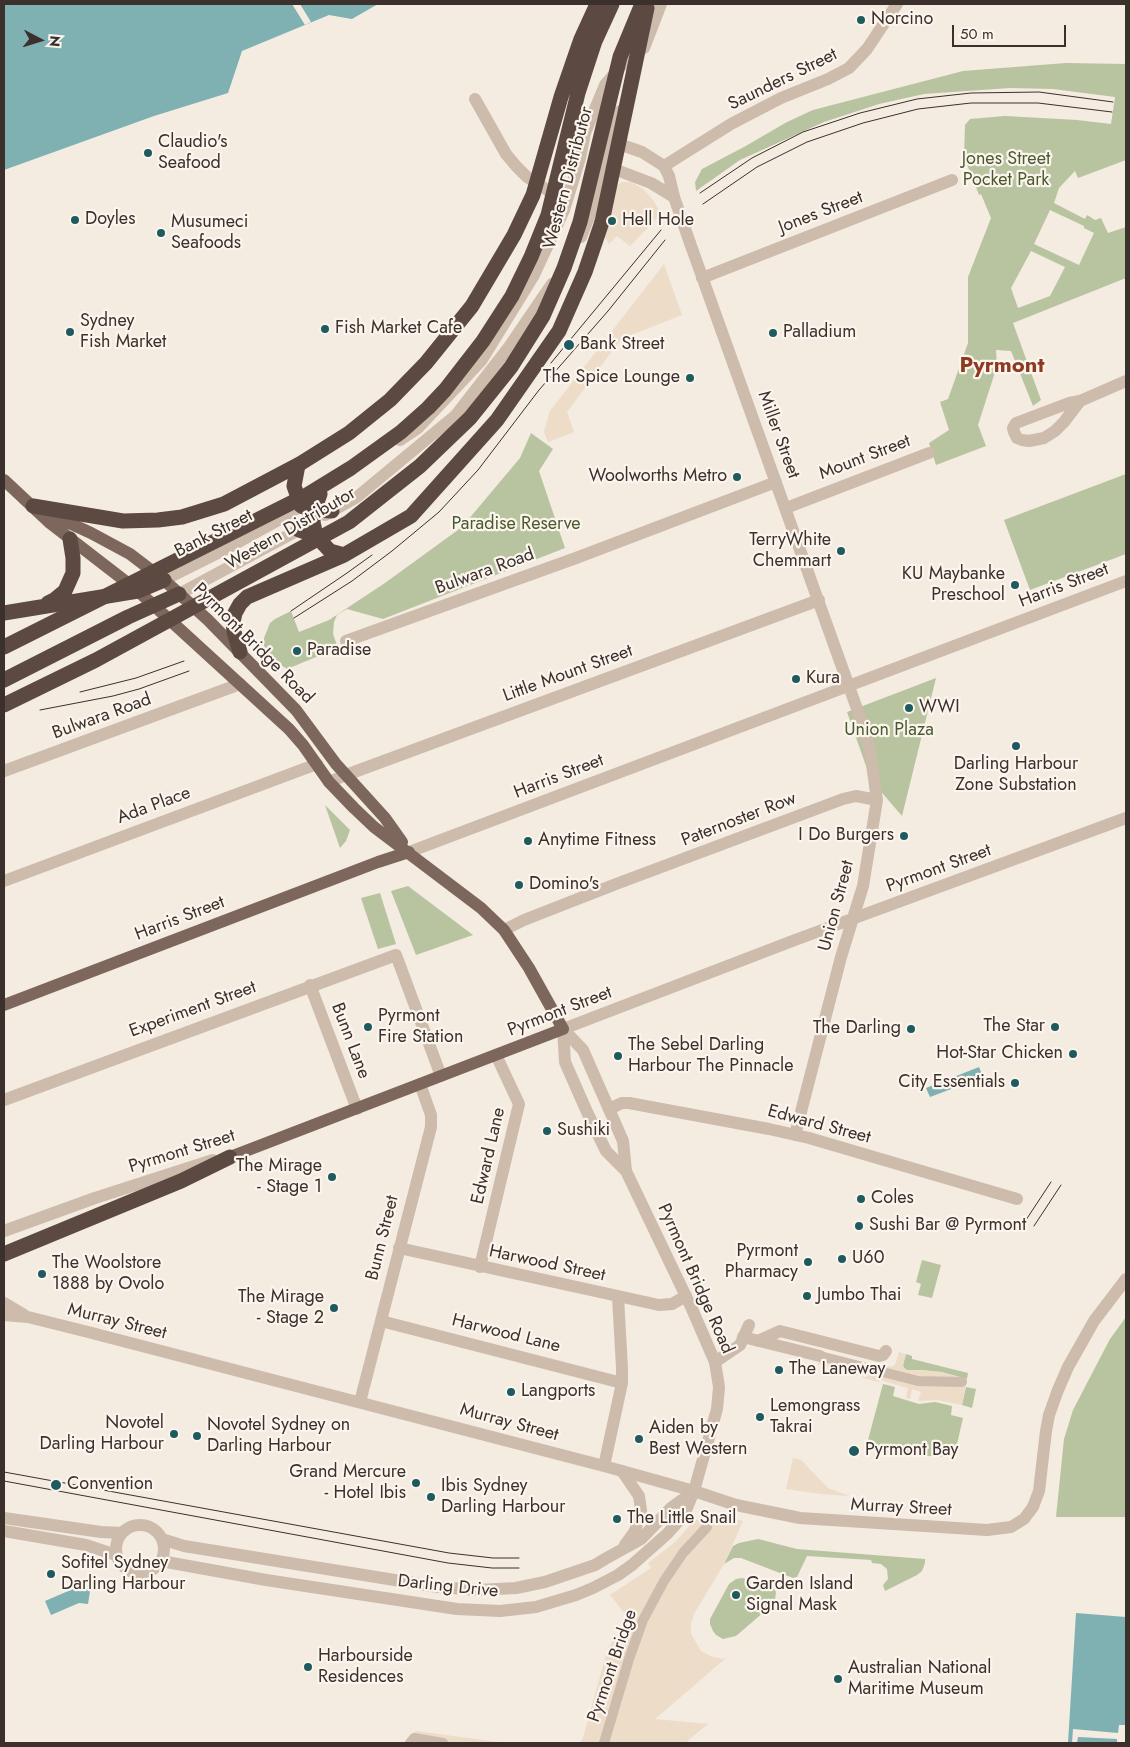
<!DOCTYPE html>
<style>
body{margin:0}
#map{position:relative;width:1130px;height:1747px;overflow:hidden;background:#f4ebe1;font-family:Jost,sans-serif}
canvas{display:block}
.frame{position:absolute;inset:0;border:5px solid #3b302b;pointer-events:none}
.north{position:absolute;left:15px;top:15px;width:50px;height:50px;-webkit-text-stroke:4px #fbf5ee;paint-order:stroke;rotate:95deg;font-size:14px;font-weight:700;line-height:20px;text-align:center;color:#3b302b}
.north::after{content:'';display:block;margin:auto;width:18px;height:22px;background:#3b302b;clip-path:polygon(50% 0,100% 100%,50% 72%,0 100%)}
.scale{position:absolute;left:952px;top:25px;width:114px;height:22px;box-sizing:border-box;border:2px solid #3b302b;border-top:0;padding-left:6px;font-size:15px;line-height:18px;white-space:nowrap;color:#3b302b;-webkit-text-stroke:4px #fbf5ee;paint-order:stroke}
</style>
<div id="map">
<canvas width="1130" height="1747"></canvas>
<div class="frame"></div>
<div class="north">N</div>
<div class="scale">50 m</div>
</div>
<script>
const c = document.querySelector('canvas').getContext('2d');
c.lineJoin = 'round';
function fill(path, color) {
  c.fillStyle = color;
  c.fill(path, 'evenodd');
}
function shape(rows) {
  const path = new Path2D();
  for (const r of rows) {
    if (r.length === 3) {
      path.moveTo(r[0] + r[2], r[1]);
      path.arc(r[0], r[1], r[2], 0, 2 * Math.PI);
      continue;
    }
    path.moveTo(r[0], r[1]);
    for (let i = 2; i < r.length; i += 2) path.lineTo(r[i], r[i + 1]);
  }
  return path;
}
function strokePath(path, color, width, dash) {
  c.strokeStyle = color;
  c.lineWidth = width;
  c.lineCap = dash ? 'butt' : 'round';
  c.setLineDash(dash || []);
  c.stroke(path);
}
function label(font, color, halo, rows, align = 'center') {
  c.font = font + ' Jost,sans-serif';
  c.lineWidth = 4.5;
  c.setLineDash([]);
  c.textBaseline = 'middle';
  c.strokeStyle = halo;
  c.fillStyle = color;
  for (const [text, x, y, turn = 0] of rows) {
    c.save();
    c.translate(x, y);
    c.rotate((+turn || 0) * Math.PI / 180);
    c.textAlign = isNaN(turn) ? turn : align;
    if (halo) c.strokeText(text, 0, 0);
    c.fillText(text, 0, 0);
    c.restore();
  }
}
const green = shape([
 [1066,63,1126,64,1126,160,1078,178,1075,171,1059,188,1054,203,1085,219,1087,215,1095,220,1101,218,1108,233,1126,227,1126,278,1013,323,1041,400,1033,406,1011,351,996,350,997,366,978,425,986,446,936,465,929,443,949,430,940,402,948,399,968,343,968,277,991,218,981,194,979,195,964,157,965,125,970,119,1005,116,1077,120,1111,124,1115,97,1053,89,1010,88,924,94,879,104,824,122,740,160,696,191,695,182,702,169,744,147,787,122,813,110,963,71],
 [1050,210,1084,226,1084,228,1094,233,1079,265,1034,244],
 [1031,251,1065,267,1050,296,1018,308,1011,288],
 [531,433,553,449,539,471,565,548,383,619,347,609,337,615,334,622,333,634,338,648,287,669,270,658,264,649,264,638,270,623,275,619,291,611,299,632,329,620,385,583,462,527,520,458],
 [1126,474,1126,554,1030,590,1004,520],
 [936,678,902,816,871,780,847,712],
 [325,805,350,830,346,841,340,848],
 [408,886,473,935,416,955,391,891],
 [380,893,396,944,378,949,361,898],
 [922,1260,941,1265,932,1298,918,1295,921,1284,916,1282],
 [1126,1317,1126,1517,1056,1517,1064,1439,1073,1410,1110,1339],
 [906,1354,912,1356,912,1359,968,1373,967,1379,941,1372,921,1370,907,1370,904,1368,903,1365],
 [883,1384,895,1387,893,1396,919,1404,935,1402,952,1406,951,1415,963,1418,954,1457,883,1454,868,1440],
 [966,1387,976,1389,972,1408,962,1405],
 [758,1539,797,1549,925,1559,925,1563,922,1571,917,1575,885,1591,883,1585,888,1579,887,1569,881,1564,872,1563,871,1560,807,1556,797,1577,793,1578,741,1558,734,1558,724,1564,733,1546,739,1543],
 [742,1578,772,1586,776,1592,775,1600,772,1605,736,1636,723,1639,716,1635,713,1631,710,1624,710,1619,729,1584,736,1579]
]);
const plaza = shape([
 [622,182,631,182,643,189,653,200,661,214,630,246,617,236,609,244,597,225,617,185],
 [664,264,682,315,621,339,567,412,574,432,548,442,544,432,550,411],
 [821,1352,883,1367,884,1365,891,1367,895,1365,899,1352,906,1354,903,1365,904,1368,907,1370,921,1370,941,1372,967,1379,962,1405,938,1400,918,1401,921,1392,912,1389,910,1399,906,1398,908,1388,880,1380,879,1382,863,1378,863,1377,857,1375,856,1376,818,1364],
 [793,1458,801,1460,828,1488,849,1496,820,1494,786,1489],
 [713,1514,743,1521,724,1564,694,1614,691,1624,691,1634,701,1651,710,1656,722,1659,726,1658,655,1719,708,1724,685,1743,580,1743,583,1738,608,1648,629,1619,610,1595,651,1568,648,1563,674,1543,694,1521,705,1516],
 [416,1731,505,1743,406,1743]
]);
const water = shape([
 [4,4,378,4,352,19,329,15,242,51,228,93,154,116,4,170],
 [979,1067,983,1077,930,1097,926,1088],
 [87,1583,90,1591,88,1604,79,1603,51,1615,45,1601],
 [1076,1613,1126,1617,1126,1743,1068,1743]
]);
const pier = shape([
 [292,4,300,4,311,22,305,25],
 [1119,1725,1126,1725,1126,1743,1117,1743,1117,1739,1078,1737,1077,1743,1072,1743,1073,1729,1118,1733]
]);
const pedestrian = shape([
 [820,1356,918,1381,962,1382],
 [410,1743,414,1738,443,1743],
 [604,1743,629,1659,643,1620,664,1581,683,1553,707,1527]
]);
const minor = shape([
 [644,48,661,4],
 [475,99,506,154,516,166,527,177,561,199],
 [610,141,642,152,664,166,669,176,674,197],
 [606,166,651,183,674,197],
 [664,166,731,124,781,98,828,79,849,68,867,49,897,4],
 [581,237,598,194,609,140,620,111],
 [690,243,861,720,870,750,877,800,863,886,841,957,795,1135],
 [702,278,952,180],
 [1080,401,1064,422,1055,431,1044,438,1029,441,1022,440,1017,438,1014,432,1013,428,1016,423,1024,420,1069,403,1080,401,1126,381],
 [400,440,418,428,481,361,534,275,564,210,580,158,585,133,605,85,640,44],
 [786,508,929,453],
 [325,515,357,497,456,415,509,347,552,284],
 [164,580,224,550,282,518,308,501],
 [179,594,306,526],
 [346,641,576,558,776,482],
 [4,771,240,684],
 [329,782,346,775,819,600],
 [409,852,1126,581],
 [4,881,317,764],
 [504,930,524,920,616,884,843,799,856,796,877,800],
 [310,985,357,1109],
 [563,1029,795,940,1126,818],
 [4,1100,396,955,441,1076],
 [609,1109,622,1103,629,1103,769,1129,809,1138,1017,1199],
 [4,1231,95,1198,213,1160],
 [399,1248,659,1305,672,1304,686,1296],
 [480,1267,519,1104,496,1055],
 [4,1303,24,1315],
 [4,1315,28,1317,88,1332,604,1466,694,1491],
 [381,1321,622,1383],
 [743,1337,820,1356],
 [758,1341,780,1331,879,1356,883,1355,886,1351],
 [715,1362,740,1345,749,1325],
 [360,1402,431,1127,431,1115,420,1084],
 [604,1466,622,1383,622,1368,618,1297],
 [987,1530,1011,1527,1024,1519,1033,1507,1039,1491,1046,1431,1049,1415,1058,1390,1068,1367,1094,1321,1126,1279]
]);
const tertiary = shape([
 [563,1029,565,1062,587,1112,606,1151,626,1171],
 [622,1471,639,1496,641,1510,635,1531,625,1545],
 [694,1491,736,1505,800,1518,987,1530],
 [4,1518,101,1532,122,1533],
 [140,1549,24],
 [4,1531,86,1545,116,1555],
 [162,1539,184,1546,438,1587,478,1590,516,1588,545,1582,595,1565,605,1559,641,1539,671,1508,692,1493],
 [161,1561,266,1580,457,1609,500,1611,536,1607,576,1595,593,1588,618,1575,632,1565,667,1534,684,1515,694,1491,717,1409,719,1387,715,1362,692,1309,626,1171,623,1141,583,1050,563,1029]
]);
const primary = shape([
 [4,480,50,523,138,591,289,729,303,745,329,782,354,808,374,827,481,908,504,930,529,968,563,1029,230,1157],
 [43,511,91,533,130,554,164,580,208,620,296,710,336,764,385,818,402,842],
 [4,1005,378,862,409,852]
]);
const motorway = shape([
 [298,465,294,486,301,506,314,510,332,511],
 [33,506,123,521,158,520,182,517,224,504,298,465],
 [299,530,316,536,330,551,344,555],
 [316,536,313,522,314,510,320,494],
 [48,603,54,600,65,591,73,573,73,558,70,539],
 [4,613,138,591,164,580],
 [240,652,234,632,233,622,235,613,240,604,247,597,344,555,411,516,497,420,559,331,585,272,602,222],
 [4,680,128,617,179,594],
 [4,1254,181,1181,230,1157]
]);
const tram = shape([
 [700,193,752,158,803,132,860,113,917,99,971,93,1039,92,1113,102],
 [703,204,757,167,807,142,863,123,918,109,971,103,1038,103,1112,112],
 [551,363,661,230],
 [291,611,347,573,372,555],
 [294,618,352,581,392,551,439,512,478,470,539,390,608,311,665,240],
 [80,692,136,678,184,661],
 [40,710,113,696,139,689,189,671],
 [1024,1223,1051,1182],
 [1034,1226,1061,1185],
 [4,1472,449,1553,493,1558,519,1558],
 [4,1481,448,1563,492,1568,519,1568]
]);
const minorBridge = shape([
 [674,197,690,243]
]);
const motorwayBridge = shape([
 [602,222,647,8],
 [298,465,349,433,390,400,426,363,472,306,514,235,533,195,561,97,581,39,597,4],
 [4,647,307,495,351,468,401,432,428,408,445,390,483,341,512,296,531,257,548,215,578,93,595,41,612,4],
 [4,705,96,660,349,522,420,466,470,418,511,367,543,316,564,268,580,222,620,57,642,4]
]);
const markers = [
 [861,20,5,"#1f5a5e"],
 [148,153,5,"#1f5a5e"],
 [75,220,5,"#1f5a5e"],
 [612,221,5,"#1f5a5e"],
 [161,233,5,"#1f5a5e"],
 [325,329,5,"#1f5a5e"],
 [70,332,5,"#1f5a5e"],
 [773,333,5,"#1f5a5e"],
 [569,345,6,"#1f5a5e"],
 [690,378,5,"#1f5a5e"],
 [737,477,5,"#1f5a5e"],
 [841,551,5,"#1f5a5e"],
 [1015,585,5,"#1f5a5e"],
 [297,651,5,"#1f5a5e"],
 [796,679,5,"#1f5a5e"],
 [909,708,5,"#1f5a5e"],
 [1016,746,5,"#1f5a5e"],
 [904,836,5,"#1f5a5e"],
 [528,841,5,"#1f5a5e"],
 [519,885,5,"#1f5a5e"],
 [368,1027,5,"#1f5a5e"],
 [1055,1027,5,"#1f5a5e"],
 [911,1029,5,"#1f5a5e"],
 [1073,1054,5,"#1f5a5e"],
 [618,1056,5,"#1f5a5e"],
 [1015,1083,5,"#1f5a5e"],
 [547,1131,5,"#1f5a5e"],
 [332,1177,5,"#1f5a5e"],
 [861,1199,5,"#1f5a5e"],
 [859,1226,5,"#1f5a5e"],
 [842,1259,5,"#1f5a5e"],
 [808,1262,5,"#1f5a5e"],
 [42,1274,5,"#1f5a5e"],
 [807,1296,5,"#1f5a5e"],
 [334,1308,5,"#1f5a5e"],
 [779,1370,5,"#1f5a5e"],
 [511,1392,5,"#1f5a5e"],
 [760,1417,5,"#1f5a5e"],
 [174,1434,5,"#1f5a5e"],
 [197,1436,5,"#1f5a5e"],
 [639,1439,5,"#1f5a5e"],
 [854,1451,6,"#1f5a5e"],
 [416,1483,5,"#1f5a5e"],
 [56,1485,6,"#1f5a5e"],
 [431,1497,5,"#1f5a5e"],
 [617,1519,5,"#1f5a5e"],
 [51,1574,5,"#1f5a5e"],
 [736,1595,5,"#1f5a5e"],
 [308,1667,5,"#1f5a5e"],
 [838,1679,5,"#1f5a5e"]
];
const poiNames = [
 ["Norcino",871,20],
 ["Claudio's",158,143],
 ["Seafood",158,164],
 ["Doyles",85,220],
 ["Hell Hole",622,221],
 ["Musumeci",171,223],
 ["Seafoods",171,244],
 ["Sydney",80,322],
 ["Fish Market",80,343],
 ["Fish Market Cafe",335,329],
 ["Palladium",783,333],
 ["Bank Street",580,345],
 ["The Spice Lounge",680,378,"right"],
 ["Woolworths Metro",727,477,"right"],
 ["TerryWhite",831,541,"right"],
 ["Chemmart",831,562,"right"],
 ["KU Maybanke",1005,575,"right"],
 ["Preschool",1005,596,"right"],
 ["Paradise",307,651],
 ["Kura",806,679],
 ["WWI",919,708],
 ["Darling Harbour",1016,765,"center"],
 ["Zone Substation",1016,786,"center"],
 ["I Do Burgers",894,836,"right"],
 ["Anytime Fitness",538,841],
 ["Domino's",529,885],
 ["Pyrmont",378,1017],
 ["Fire Station",378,1038],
 ["The Star",1045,1027,"right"],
 ["The Darling",901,1029,"right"],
 ["The Sebel Darling",628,1046],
 ["Harbour The Pinnacle",628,1067],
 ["Hot-Star Chicken",1063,1054,"right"],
 ["City Essentials",1005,1083,"right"],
 ["Sushiki",557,1131],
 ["The Mirage",322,1167,"right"],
 ["- Stage 1",322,1188,"right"],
 ["Coles",871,1199],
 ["Sushi Bar @ Pyrmont",869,1226],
 ["Pyrmont",798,1252,"right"],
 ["Pharmacy",798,1273,"right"],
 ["U60",852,1259],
 ["The Woolstore",52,1264],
 ["1888 by Ovolo",52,1285],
 ["Jumbo Thai",817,1296],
 ["The Mirage",324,1298,"right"],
 ["- Stage 2",324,1319,"right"],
 ["The Laneway",789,1370],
 ["Langports",521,1392],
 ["Lemongrass",770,1407],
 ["Takrai",770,1428],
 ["Novotel",164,1424,"right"],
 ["Darling Harbour",164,1445,"right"],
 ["Novotel Sydney on",207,1426],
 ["Darling Harbour",207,1447],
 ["Aiden by",649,1429],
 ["Best Western",649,1450],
 ["Pyrmont Bay",865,1451],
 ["Grand Mercure",406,1473,"right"],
 ["- Hotel Ibis",406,1494,"right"],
 ["Convention",67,1485],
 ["Ibis Sydney",441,1487],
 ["Darling Harbour",441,1508],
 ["The Little Snail",627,1519],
 ["Sofitel Sydney",61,1564],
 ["Darling Harbour",61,1585],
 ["Garden Island",746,1585],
 ["Signal Mask",746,1606],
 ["Harbourside",318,1657],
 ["Residences",318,1678],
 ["Australian National",848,1669],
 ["Maritime Museum",848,1690]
];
const streetNames = [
 ["Saunders Street",783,80,-26],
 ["Western Distributor",569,178,-75],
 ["Jones Street",821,213,-21],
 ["Miller Street",778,435,70],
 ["Mount Street",865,458,-21],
 ["Western Distributor",291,529,-30],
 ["Bank Street",214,534,-27],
 ["Bulwara Road",485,572,-20],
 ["Harris Street",1064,586,-21],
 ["Pyrmont Bridge Road",253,644,45],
 ["Little Mount Street",568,674,-20],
 ["Bulwara Road",102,717,-20],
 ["Harris Street",559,777,-21],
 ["Ada Place",154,806,-20],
 ["Paternoster Row",739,820,-21],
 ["Pyrmont Street",939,869,-20],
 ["Union Street",837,906,-75],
 ["Harris Street",180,919,-21],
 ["Experiment Street",193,1010,-20],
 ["Pyrmont Street",560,1012,-21],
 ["Bunn Lane",350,1041,69],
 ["Edward Street",819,1125,15],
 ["Pyrmont Street",182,1152,-17],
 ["Edward Lane",489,1156,-77],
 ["Bunn Street",383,1238,-76],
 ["Harwood Street",547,1264,12],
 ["Pyrmont Bridge Road",695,1279,66],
 ["Murray Street",117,1322,14],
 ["Harwood Lane",506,1334,14],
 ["Murray Street",509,1423,15],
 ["Murray Street",901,1508,3],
 ["Darling Drive",448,1587,6],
 ["Pyrmont Bridge",613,1666,-71]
];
const parkNames = [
 ["Jones Street",1006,160],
 ["Pocket Park",1006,181],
 ["Paradise Reserve",516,525],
 ["Union Plaza",889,731]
];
const districtNames = [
 ["Pyrmont",1002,367]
];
fill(green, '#b8c4a0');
fill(plaza, '#ecdcc8');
fill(water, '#7fb0b2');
fill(pier, '#f4ebe1');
strokePath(pedestrian, '#cdbbac', 10);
strokePath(minor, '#cdbbac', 12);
strokePath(tertiary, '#cdbbac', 12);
strokePath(primary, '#7d675c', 12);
strokePath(motorway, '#5c4a42', 15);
strokePath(tram, '#3b302b', 1);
strokePath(minorBridge, '#cdbbac', 12);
strokePath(motorwayBridge, '#5c4a42', 15);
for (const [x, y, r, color] of markers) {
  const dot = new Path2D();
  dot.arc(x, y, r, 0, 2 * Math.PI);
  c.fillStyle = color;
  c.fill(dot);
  strokePath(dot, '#fbf5ee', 2);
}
label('18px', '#3b302b', '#fbf5ee', poiNames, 'left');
label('18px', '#3b302b', '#fbf5ee', streetNames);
label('18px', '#4a5a2e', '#fbf5ee', parkNames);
label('bold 22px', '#8c3b22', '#fbf5ee', districtNames);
</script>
